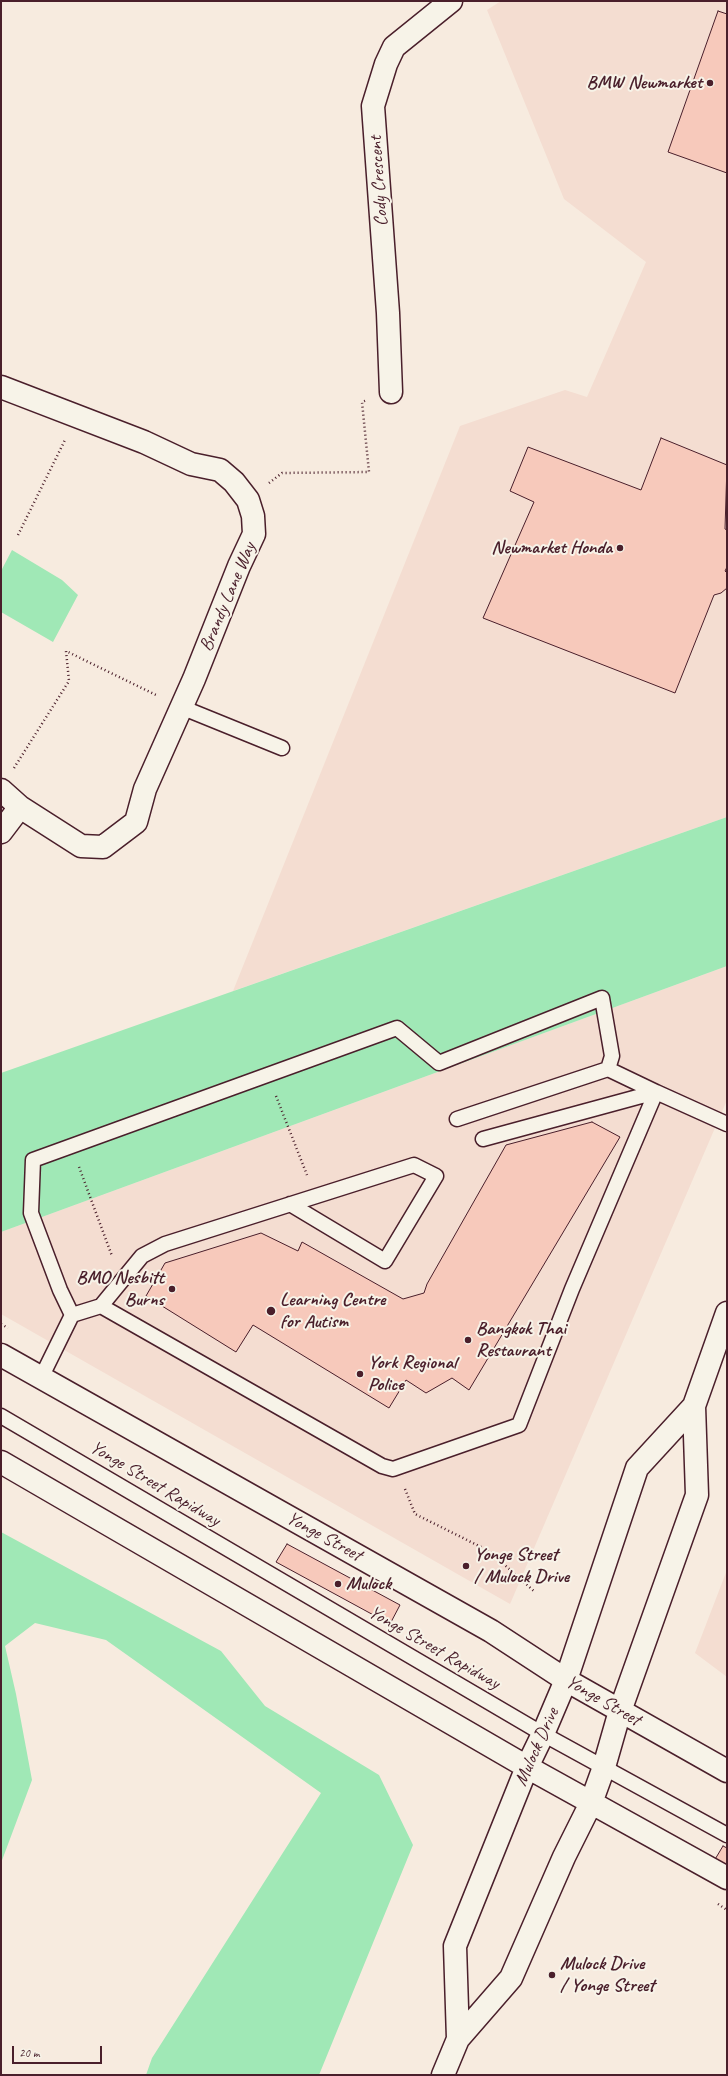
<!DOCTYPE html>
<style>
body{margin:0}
#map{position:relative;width:728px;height:2076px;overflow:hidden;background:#f7ebdf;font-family:Caveat,sans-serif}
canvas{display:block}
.frame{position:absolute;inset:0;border:2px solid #4a1f2b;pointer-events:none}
.scale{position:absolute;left:12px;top:2046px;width:90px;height:18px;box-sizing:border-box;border:2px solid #4a1f2b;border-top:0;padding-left:5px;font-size:12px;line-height:14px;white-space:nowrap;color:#4a1f2b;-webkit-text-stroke:3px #f7f3e8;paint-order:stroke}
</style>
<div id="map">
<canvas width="728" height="2076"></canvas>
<div class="frame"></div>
<div class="scale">20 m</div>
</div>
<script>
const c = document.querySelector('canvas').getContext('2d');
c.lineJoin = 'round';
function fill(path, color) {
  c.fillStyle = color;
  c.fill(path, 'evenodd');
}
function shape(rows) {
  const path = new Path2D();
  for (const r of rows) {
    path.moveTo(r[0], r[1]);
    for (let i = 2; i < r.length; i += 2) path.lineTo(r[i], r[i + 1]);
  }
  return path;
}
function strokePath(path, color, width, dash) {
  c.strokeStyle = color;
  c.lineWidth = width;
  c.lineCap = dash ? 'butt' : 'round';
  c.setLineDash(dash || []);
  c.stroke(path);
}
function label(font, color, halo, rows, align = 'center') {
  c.font = font + ' Caveat,sans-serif';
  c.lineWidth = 4;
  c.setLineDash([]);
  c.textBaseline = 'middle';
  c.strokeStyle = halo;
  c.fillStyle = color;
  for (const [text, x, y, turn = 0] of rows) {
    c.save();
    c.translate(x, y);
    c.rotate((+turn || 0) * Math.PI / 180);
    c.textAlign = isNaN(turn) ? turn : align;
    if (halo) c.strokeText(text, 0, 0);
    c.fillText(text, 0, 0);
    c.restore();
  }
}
const built = shape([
 [501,1,727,1,727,817,233,991,460,426,565,390,587,397,646,262,564,199,487,10],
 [727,966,727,1100,510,1604,1,1314,1,1232],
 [727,1570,727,1677,695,1653]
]);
const green = shape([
 [12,550,62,580,78,595,53,642,1,612,1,571],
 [727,817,727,966,1,1232,1,1073],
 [1,1532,221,1651,265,1706,379,1775,413,1845,319,2075,146,2075,152,2058,321,1793,106,1640,35,1623,5,1646,16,1694,32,1780,1,1863]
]);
const building = shape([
 [718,11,727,14,727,173,668,152,718,11],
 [661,438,727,465,725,529,727,530,727,567,725,571,727,573,727,588,721,593,714,595,675,693,483,618,534,502,510,491,528,447,641,490,661,438],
 [592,1122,620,1137,469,1390,452,1378,426,1393,406,1380,389,1408,253,1325,236,1352,146,1296,165,1263,261,1233,298,1251,302,1242,403,1299,424,1293,427,1284,506,1145,592,1122],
 [287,1544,400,1605,390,1624,276,1562,287,1544],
 [723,1846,727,1848,727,1869,714,1861,723,1846]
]);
const path = shape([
 [269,483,282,473,369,472,362,402,367,400],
 [18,535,65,440],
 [14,768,69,681,66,651,158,696],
 [276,1096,307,1175],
 [79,1167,112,1256],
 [1,1324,8,1328],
 [405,1489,415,1514,489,1551,535,1592],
 [718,1904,727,1910]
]);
const lane = shape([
 [181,707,282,748],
 [457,1119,608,1069,656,1092],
 [483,1139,656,1092],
 [101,1306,142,1256,165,1244,414,1165,436,1176,385,1261,290,1204],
 [72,1315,60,1290,31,1213,33,1160,397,1028,439,1063,602,998,612,1056,608,1069],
 [41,1378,72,1315,101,1306,382,1466,393,1469,519,1425,572,1289,656,1092,727,1124],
 [1,1416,543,1734,727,1835]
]);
const street = shape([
 [1,387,144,442,191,464,220,470,234,482,248,500,253,516,254,534,239,566,194,679,145,789,136,822,103,847,81,846,20,807,1,790],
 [391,392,388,313,373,106,386,64,394,47,451,1],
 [1,832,20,807]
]);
const primary = shape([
 [1,1355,491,1631,566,1680,727,1771],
 [1,1462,527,1767,727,1878],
 [458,2039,455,1946,527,1767,543,1734,566,1680,637,1468,694,1406],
 [443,2075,458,2039,511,1978,564,1857,591,1803,604,1767,620,1711,697,1495,694,1406,727,1313]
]);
const markers = [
 [710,83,4,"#4a1f2b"],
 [620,548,4,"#4a1f2b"],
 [172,1289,4,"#4a1f2b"],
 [271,1311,5,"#4a1f2b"],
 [468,1340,4,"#4a1f2b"],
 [360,1374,4,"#4a1f2b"],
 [466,1566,4,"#4a1f2b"],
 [338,1584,4,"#4a1f2b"],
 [552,1975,4,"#4a1f2b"]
];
const poiNames = [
 ["BMW Newmarket",702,83,"right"],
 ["Newmarket Honda",612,548,"right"],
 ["BMO Nesbitt",164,1278,"right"],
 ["Burns",164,1300,"right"],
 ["Learning Centre",280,1300],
 ["for Autism",280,1322],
 ["Bangkok Thai",476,1329],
 ["Restaurant",476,1351],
 ["York Regional",368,1363],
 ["Police",368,1385],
 ["Yonge Street",474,1555],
 ["/ Mulock Drive",474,1577],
 ["Mulock",346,1584],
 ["Mulock Drive",560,1964],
 ["/ Yonge Street",560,1986]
];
const streetNames = [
 ["Cody Crescent",379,181,-94],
 ["Brandy Lane Way",228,597,-67],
 ["Yonge Street Rapidway",155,1484,31],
 ["Yonge Street",324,1537,29],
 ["Yonge Street Rapidway",434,1648,30],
 ["Yonge Street",603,1701,30],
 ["Mulock Drive",537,1747,-66]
];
fill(built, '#f4ddd1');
fill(green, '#a0e8b6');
fill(building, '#f7c9bb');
strokePath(building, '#4a1f2b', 1);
strokePath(lane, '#4a1f2b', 17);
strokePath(street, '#4a1f2b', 25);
strokePath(primary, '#4a1f2b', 25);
strokePath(path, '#4a1f2b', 2.5, [1, 3]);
strokePath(lane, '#f7f3e8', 14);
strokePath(street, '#f7f3e8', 22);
strokePath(primary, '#f7f3e8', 22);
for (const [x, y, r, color] of markers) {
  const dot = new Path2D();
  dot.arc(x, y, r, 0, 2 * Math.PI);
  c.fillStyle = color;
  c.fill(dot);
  strokePath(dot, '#f7f3e8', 1.5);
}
label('bold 19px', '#4a1f2b', '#f7f3e8', poiNames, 'left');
label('19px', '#4a1f2b', '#f7f3e8', streetNames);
</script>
